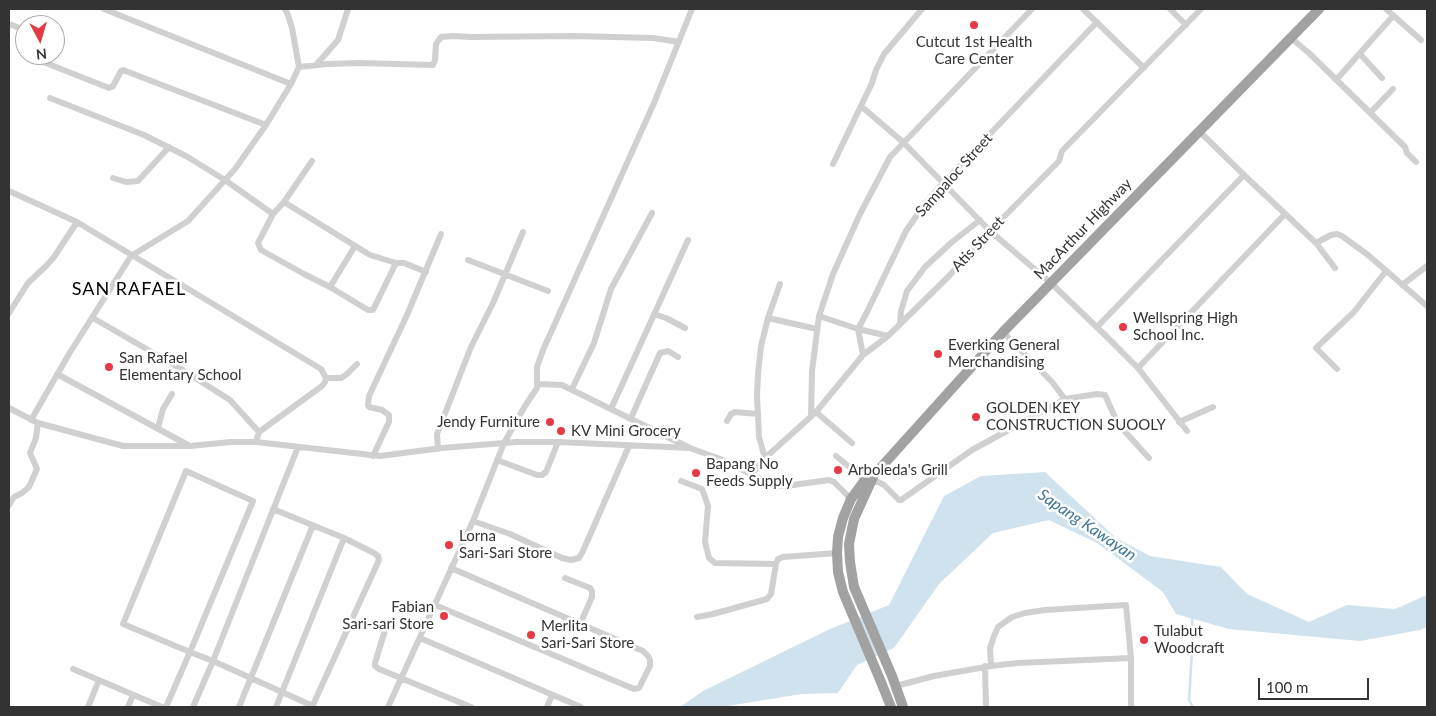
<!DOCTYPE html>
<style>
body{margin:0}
#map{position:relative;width:1436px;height:716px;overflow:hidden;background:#fff;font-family:Lato,sans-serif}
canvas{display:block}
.frame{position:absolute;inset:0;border:10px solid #333;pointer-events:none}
.north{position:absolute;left:15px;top:15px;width:50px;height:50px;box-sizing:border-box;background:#fff;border:1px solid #adadad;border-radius:50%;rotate:174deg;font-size:14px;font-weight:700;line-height:20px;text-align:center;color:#333}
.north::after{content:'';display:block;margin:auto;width:18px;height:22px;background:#e63946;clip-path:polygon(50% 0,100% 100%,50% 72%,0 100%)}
.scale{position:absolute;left:1258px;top:678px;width:111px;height:22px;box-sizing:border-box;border:2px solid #333;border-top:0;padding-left:6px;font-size:15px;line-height:18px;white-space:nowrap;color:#333;-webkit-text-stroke:4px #fff;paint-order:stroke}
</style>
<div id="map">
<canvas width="1436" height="716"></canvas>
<div class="frame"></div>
<div class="north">N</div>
<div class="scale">100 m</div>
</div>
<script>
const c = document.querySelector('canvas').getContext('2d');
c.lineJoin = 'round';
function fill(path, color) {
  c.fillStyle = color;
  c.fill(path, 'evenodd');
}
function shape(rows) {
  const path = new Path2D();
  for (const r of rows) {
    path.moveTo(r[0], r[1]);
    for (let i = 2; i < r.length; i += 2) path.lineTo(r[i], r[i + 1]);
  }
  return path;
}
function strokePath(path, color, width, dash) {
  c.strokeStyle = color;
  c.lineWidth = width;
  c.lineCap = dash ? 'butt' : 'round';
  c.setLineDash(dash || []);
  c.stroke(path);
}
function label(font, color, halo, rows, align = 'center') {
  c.font = font + ' Lato,sans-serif';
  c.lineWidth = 5;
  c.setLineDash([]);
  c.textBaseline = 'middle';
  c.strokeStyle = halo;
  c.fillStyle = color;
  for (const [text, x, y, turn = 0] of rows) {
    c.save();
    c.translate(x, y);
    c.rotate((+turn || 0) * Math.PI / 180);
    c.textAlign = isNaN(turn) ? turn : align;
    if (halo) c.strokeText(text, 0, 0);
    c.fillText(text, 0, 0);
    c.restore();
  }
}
const water = shape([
 [1045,472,1116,538,1150,556,1221,567,1247,594,1309,622,1347,605,1395,609,1427,595,1427,627,1420,630,1360,641,1229,629,1176,614,1163,592,1112,554,1097,543,1049,520,993,533,939,584,894,648,857,665,838,693,802,694,721,707,680,707,703,691,828,630,889,605,944,496,981,476]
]);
const stream = shape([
 [1192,618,1193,635,1189,700,1193,707]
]);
const minor = shape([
 [104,9,291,84],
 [1083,9,1144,68],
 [1170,9,1186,25],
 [1386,9,1421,40],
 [9,24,25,30],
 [1291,38,1310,54,1405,147,1407,153,1416,162],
 [1360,54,1382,78],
 [26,55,109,88,113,86,121,71,123,70,266,125],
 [316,65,338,40,348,9],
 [299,67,327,64,359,63,433,65,435,60,436,44,439,40,441,37,453,36,471,37,573,36,653,38,679,42],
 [1336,80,1393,16],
 [50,98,144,135,186,156,225,180,273,214,284,202,312,161],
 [861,106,904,143,990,231,1052,284,1106,336,1138,368,1187,431],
 [1370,113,1393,89],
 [1199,131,1244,175,1316,243,1331,235,1337,234,1342,236,1368,255,1427,306],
 [833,164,872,83,876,70,884,54,922,9],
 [113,178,126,182,138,181,169,147],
 [9,191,77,222],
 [284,202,370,255,396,263,404,263,426,272],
 [273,214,258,243,261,250,304,274,330,287,368,310,373,310,396,263],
 [1316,243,1335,268],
 [468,260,548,291],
 [1402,285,1427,266],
 [330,287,355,246],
 [9,313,28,283,47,265,54,257,77,222,321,369,326,378,325,382,322,386,259,432,256,442],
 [654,314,666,318,685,328],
 [819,316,858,329,888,336],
 [93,318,181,369,230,400,259,432],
 [768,318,817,329],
 [900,324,901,311,907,291,925,267,952,242,980,220],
 [1097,327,1244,175],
 [863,355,858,329,867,312,906,231,924,205,943,183,1097,22],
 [1138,368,1285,214],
 [1337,369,1316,348,1354,312,1386,271],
 [57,374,188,445],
 [326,378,341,378,347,374,357,364],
 [538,384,562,385,690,448,723,460,772,485,786,486,829,480,834,482,851,499],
 [572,389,594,343,611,289,652,213],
 [1065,399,1097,394,1105,395,1118,424,1149,458],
 [9,408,38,423,123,446,190,446,231,442,256,442,380,456,442,448,517,442,558,442,690,448],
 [611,409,688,240],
 [816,412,852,443],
 [811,416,812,371,819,316,833,274,860,214,890,157,1032,9],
 [631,418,660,353,668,351,678,357],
 [31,420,69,354,131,256,188,221,235,169,266,125,291,84,299,67,292,28,288,15,285,9],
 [727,421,731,414,735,412,758,414],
 [1179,422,1213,407],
 [158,428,163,409,172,394],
 [438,449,437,434,471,347,493,303,523,232],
 [373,456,389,422,389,415,382,410,369,407,368,405,369,396,407,315,441,234],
 [836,456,865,480],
 [765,458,759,437,757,395,758,374,761,346,768,318,780,284],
 [497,460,537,475,542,475,546,472,558,442],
 [751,475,765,458,816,412,863,355,888,336,948,277,990,231,1059,161,1062,151,1201,9],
 [681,481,702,489,705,497,708,506,705,542,709,558,715,563,776,564],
 [872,482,878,482,884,485,899,500,901,500,972,450,1065,399,1052,382,1003,332],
 [9,505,14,497,22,493,29,487,37,469,30,453,36,438,38,423],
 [273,509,344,538,374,553,378,556,379,560,312,707],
 [473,521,510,534,562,558,571,560,579,558,583,551,629,446],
 [565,578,590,588,592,591,592,597,580,624],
 [435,605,634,689,639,688,650,666,650,660,648,656,643,651,451,568],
 [697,617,713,614,767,599,771,594,776,564,778,559,783,557,837,553],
 [386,627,375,663,375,666,379,669,471,707],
 [420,638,581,707],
 [985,666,986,707],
 [991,666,990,648,994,636,998,627,1012,617,1025,613,1045,610,1126,605,1131,658,1131,707],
 [73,669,162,707],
 [896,686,934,676,991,666,1018,663,1131,658],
 [88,707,99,680],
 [128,707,133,695],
 [166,707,190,652,253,501,186,471,123,624,190,652,213,661,313,706],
 [193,707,213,661,298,447],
 [239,707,313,525],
 [276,707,344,538],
 [388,707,473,521,504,443,525,406,537,388,537,367,543,350,654,103,692,9],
 [547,707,552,695]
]);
const trunk = shape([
 [874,475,854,519,849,544,850,562,854,587,892,676,903,707],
 [891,707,881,682,843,592,838,572,837,553,838,537,843,518,851,499,865,480,874,475,1003,332,1319,9]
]);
const markers = [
 [974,25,5,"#e63946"],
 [1123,327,5,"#e63946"],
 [938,354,5,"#e63946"],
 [109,367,5,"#e63946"],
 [976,417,5,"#e63946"],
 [550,422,5,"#e63946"],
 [561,431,5,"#e63946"],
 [838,470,5,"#e63946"],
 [696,473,5,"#e63946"],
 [449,545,5,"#e63946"],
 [444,616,5,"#e63946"],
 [531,635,5,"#e63946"],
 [1144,640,5,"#e63946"]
];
const poiNames = [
 ["Cutcut 1st Health",974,42,"center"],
 ["Care Center",974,59,"center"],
 ["Wellspring High",1133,318],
 ["School Inc.",1133,335],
 ["Everking General",948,345],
 ["Merchandising",948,362],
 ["San Rafael",119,358],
 ["Elementary School",119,375],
 ["GOLDEN KEY",986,408],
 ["CONSTRUCTION SUOOLY",986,425],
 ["Jendy Furniture",540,422,"right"],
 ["KV Mini Grocery",571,431],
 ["Bapang No",706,464],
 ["Feeds Supply",706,481],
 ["Arboleda's Grill",848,470],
 ["Lorna",459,536],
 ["Sari-Sari Store",459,553],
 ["Fabian",434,607,"right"],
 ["Sari-sari Store",434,624,"right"],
 ["Merlita",541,626],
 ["Sari-Sari Store",541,643],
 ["Tulabut",1154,631],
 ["Woodcraft",1154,648]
];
const streetNames = [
 ["Sampaloc Street",954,175,-48],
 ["MacArthur Highway",1083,229,-46],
 ["Atis Street",978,244,-47]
];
const waterNames = [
 ["Sapang Kawayan",1087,525,34]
];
const quarterNames = [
 ["SAN RAFAEL",129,289]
];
fill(water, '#cfe2ee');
strokePath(stream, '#cfe2ee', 2.5);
strokePath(minor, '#d0d0d0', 6);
strokePath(trunk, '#a2a2a2', 10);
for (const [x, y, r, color] of markers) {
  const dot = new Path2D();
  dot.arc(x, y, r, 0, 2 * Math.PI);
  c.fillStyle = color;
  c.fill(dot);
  strokePath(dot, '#fff', 2);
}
label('15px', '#333', '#fff', poiNames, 'left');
label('15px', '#333', '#fff', streetNames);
label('italic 16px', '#3f7597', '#fff', waterNames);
c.letterSpacing = '1px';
label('18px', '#000', '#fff', quarterNames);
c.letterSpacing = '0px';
</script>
